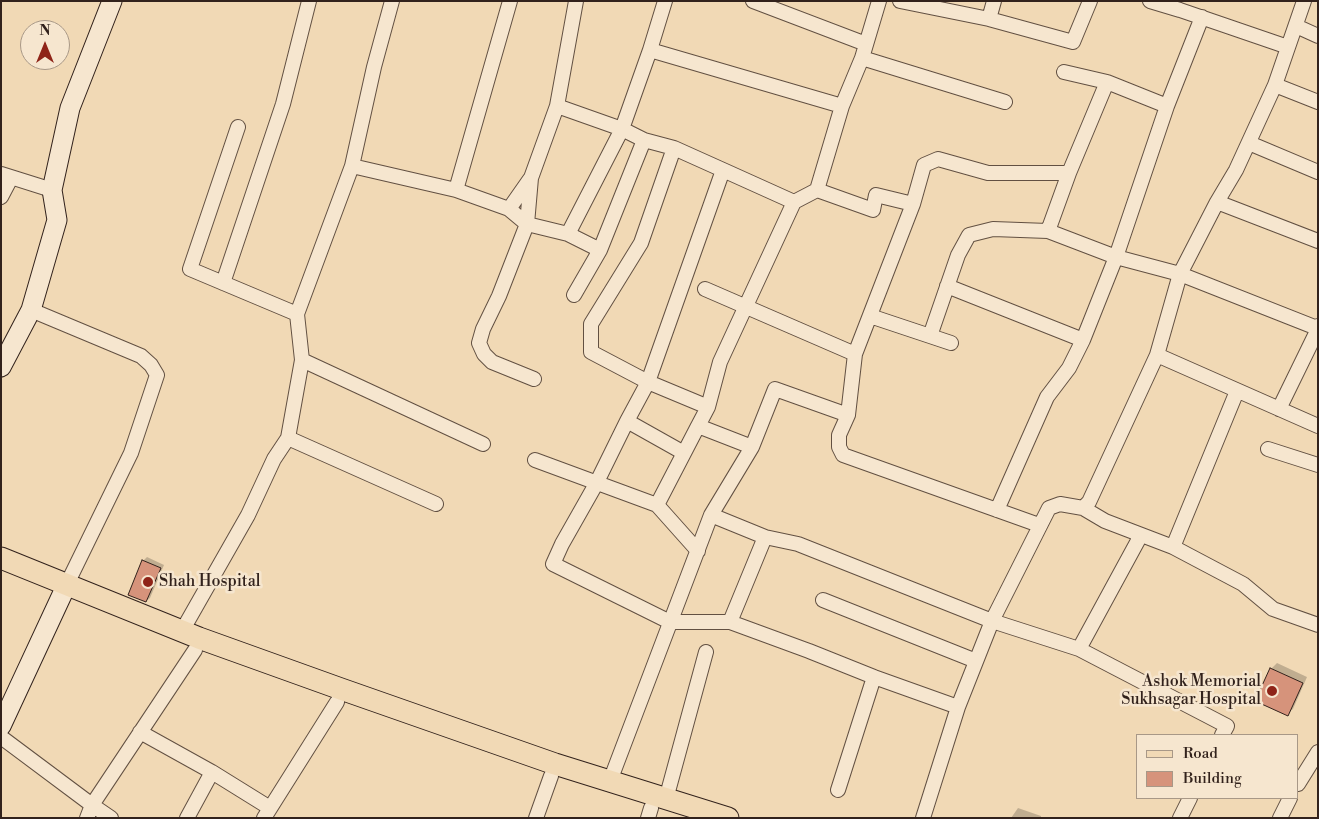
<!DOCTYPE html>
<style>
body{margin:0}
#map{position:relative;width:1319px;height:819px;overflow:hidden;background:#f1d9b5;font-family:"Libre Bodoni",serif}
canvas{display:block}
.frame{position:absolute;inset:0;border:2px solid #32221c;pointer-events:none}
.legend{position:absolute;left:1136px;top:734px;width:162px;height:65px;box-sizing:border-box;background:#f6e6cf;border:1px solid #a89887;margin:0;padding:6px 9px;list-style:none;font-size:15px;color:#32221c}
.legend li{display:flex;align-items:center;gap:10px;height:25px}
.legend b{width:25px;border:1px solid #a89887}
.north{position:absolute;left:20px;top:20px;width:50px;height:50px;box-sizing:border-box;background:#f6e6cf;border:1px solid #a89887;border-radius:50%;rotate:0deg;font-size:14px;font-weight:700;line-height:20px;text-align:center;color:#32221c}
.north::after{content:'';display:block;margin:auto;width:18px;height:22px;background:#8f2418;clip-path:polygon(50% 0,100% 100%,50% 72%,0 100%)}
</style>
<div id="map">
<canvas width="1319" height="819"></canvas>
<div class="frame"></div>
<ul class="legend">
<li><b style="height:6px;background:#f1d9b5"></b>Road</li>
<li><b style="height:14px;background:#d6937b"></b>Building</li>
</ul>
<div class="north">N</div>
</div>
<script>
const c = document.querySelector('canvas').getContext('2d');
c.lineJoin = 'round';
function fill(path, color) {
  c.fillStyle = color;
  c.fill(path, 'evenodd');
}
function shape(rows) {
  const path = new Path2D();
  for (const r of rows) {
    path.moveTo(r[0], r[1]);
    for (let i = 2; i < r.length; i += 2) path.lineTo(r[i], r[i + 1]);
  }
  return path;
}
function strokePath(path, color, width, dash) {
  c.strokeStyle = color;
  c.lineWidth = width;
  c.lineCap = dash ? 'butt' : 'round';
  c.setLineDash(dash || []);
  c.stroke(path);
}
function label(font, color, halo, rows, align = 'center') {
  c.font = font + ' "Libre Bodoni",serif';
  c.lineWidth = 5;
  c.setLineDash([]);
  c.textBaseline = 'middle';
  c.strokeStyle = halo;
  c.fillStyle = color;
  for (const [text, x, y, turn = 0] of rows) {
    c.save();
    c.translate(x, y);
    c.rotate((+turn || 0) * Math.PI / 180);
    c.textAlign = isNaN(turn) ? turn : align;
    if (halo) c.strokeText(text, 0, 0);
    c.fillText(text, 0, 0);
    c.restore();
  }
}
const shadow = shape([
 [147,557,164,565,150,598,146,601,143,561],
 [1277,663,1307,677,1293,709,1287,714,1271,669],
 [1018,808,1041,816,1041,818,1011,818]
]);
const building = shape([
 [142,560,161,568,146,602,128,595,142,560],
 [1270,668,1303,683,1288,716,1255,701,1270,668]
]);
const street = shape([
 [753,1,866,44],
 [879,1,862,58,1005,102],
 [900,1,989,19,1073,42,1090,1],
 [1150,1,1180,10,1288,47],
 [989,19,994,1],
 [1296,26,1318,36],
 [650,50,665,1],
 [1064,72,1107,82,1167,106],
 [1275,85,1318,102],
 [557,106,622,129,644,140,674,148,723,170,648,382,627,421],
 [842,106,862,58],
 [238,127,190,269,297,314,352,166,456,190,509,209,527,224,568,234,600,250],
 [1249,143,1318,172],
 [674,148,641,243,591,324,591,352,648,382,708,407],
 [352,166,374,67,392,1],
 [723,170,794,202],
 [1,174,52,190],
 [456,190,510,1],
 [1,197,11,178],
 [1217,202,1318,241],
 [913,204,924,165,938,159,988,173,1069,173],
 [509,209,530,179],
 [1048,231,1069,173,1107,82],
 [568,234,622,129,650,50,842,106,817,190,873,210,876,195,913,204,855,354,848,415,839,435,839,447,843,455,1039,525],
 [223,283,283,104,309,1],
 [947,286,1083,340],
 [705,289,855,354],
 [574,295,600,250,644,140],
 [31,310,141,356,151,365,157,375,131,453,67,584],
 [870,316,951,343],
 [930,336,958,255,969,235,993,229,1048,231,1116,257,1167,106,1202,17],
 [1157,355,1318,426],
 [302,360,483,444],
 [534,379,492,362,484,354,479,343,483,329,499,296,527,224,531,178,557,106,576,1],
 [1279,409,1318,329],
 [698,426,708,407,720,362,794,202,817,190],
 [288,438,436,504],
 [1268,449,1318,465],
 [535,460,657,505,698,551],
 [657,505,684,453],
 [1083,508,1105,521,1173,547,1243,584,1273,609,1318,625],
 [997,510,1047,397,1069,368,1083,340,1116,257,1180,274,1317,328,1318,326],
 [711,515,765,537,730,622,809,651,874,677,958,707],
 [765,537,798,544,992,621,1079,649,1227,726,1222,735],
 [1173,547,1237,391],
 [823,600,976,661],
 [730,622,670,622,553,564,562,544,596,484,627,421,684,453,698,426,752,447],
 [182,631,248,515,274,459,288,438,302,360,297,314],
 [1079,649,1141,535],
 [140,732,212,772,270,808],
 [1,737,92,805,111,818],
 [610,781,711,515,752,447,775,389,848,415],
 [1298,784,1318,752],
 [838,790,874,677],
 [666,799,706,652],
 [87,818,92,805,195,650],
 [187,818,212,772],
 [264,818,337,702],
 [536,818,551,776],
 [648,818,651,808],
 [923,818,958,707,992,621,1049,508,1060,504,1083,508,1089,502,1157,355,1180,274,1217,202,1236,170,1275,85,1304,1],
 [1180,818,1190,798],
 [1280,818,1290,798]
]);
const secondary = shape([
 [1,367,31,310,57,220,52,190,70,108,112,1],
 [1,726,67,584]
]);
const primary = shape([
 [1,558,199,638,341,689,555,764,728,818]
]);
const markers = [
 [148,582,6,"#8f2418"],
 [1272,691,6,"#8f2418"]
];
const poiNames = [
 ["Shah Hospital",159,582],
 ["Ashok Memorial",1261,682,"right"],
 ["Sukhsagar Hospital",1261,700,"right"]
];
fill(shadow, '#0003');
fill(building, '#d6937b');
strokePath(building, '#32221c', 1);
strokePath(street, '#625042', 16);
strokePath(secondary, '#32221c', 21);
strokePath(primary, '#32221c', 23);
strokePath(street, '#f6e6cf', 14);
strokePath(secondary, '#f6e6cf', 19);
strokePath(primary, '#f1d9b5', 21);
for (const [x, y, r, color] of markers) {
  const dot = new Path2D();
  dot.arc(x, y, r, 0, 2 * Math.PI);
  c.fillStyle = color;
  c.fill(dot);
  strokePath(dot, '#f6e6cf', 2);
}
label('16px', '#32221c', '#f6e6cf', poiNames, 'left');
</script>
